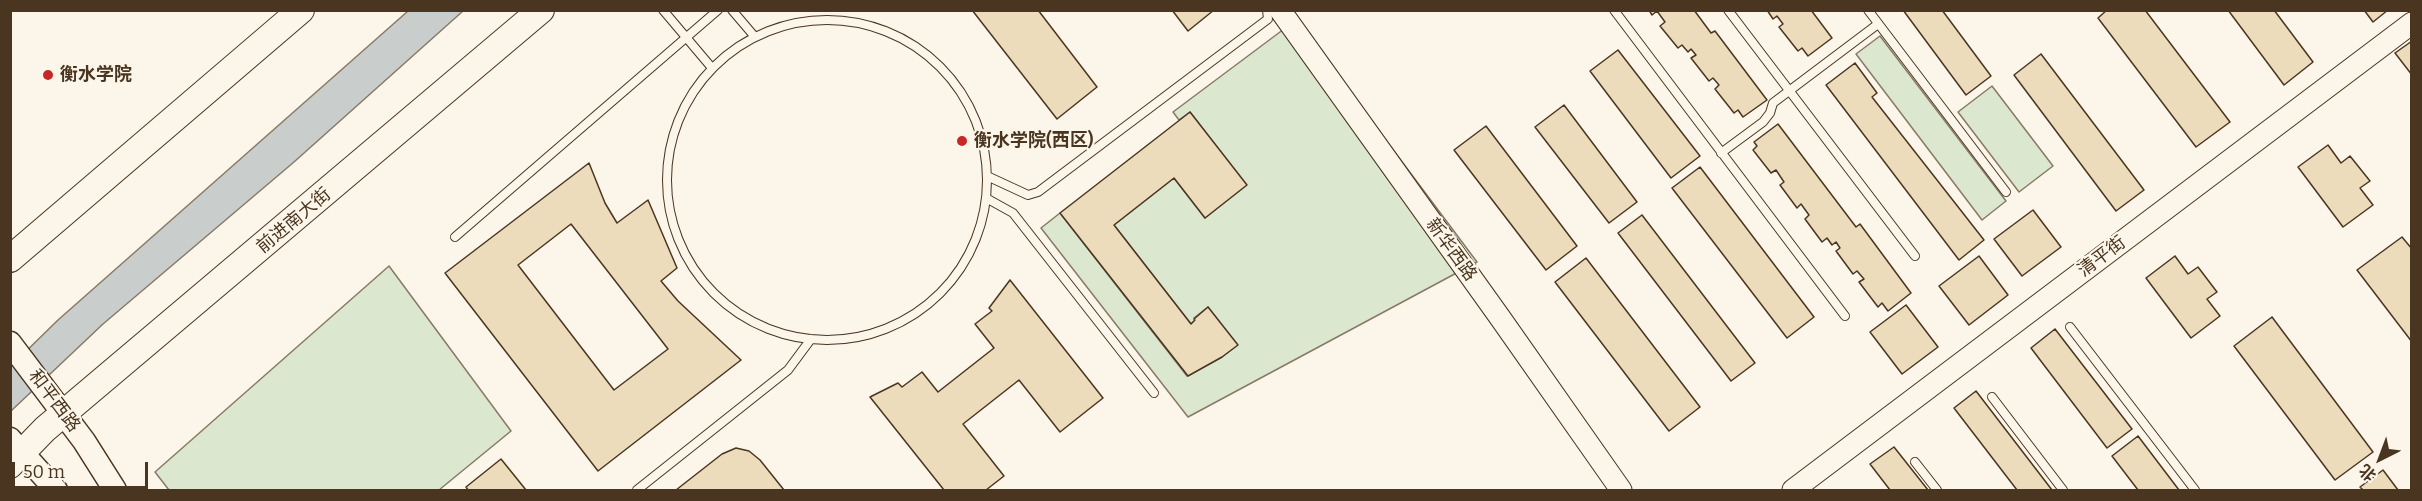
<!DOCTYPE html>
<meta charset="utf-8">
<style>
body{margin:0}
#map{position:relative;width:2422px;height:501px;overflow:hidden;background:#fbf6e9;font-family:Bitter,"Noto Sans SC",serif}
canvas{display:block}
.frame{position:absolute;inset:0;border:12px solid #4a3520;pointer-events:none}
.north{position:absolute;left:2350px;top:429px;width:60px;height:60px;-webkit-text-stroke:4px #fbf6e9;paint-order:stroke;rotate:222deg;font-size:16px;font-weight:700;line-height:24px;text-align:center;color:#4a3520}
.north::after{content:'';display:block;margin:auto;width:21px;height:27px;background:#4a3520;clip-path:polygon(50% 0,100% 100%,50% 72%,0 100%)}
.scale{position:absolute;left:12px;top:462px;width:136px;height:27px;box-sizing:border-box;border:3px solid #4a3520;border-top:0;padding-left:8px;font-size:18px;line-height:21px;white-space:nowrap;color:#4a3520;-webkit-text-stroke:4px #fbf6e9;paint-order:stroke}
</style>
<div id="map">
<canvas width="2422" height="501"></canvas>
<div class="frame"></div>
<div class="north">北</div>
<div class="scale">50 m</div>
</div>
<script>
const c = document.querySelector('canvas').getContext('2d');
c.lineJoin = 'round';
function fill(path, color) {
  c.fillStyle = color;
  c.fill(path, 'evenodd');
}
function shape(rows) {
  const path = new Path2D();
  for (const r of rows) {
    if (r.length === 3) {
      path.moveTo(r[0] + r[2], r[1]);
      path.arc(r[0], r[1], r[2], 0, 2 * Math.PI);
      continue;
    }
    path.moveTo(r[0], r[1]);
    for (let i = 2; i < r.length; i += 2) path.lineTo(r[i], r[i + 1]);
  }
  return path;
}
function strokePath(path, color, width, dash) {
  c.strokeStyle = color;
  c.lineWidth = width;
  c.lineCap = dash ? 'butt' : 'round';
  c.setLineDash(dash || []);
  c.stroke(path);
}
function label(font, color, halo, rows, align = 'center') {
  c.font = font + ' Bitter,"Noto Sans SC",serif';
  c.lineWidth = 4.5;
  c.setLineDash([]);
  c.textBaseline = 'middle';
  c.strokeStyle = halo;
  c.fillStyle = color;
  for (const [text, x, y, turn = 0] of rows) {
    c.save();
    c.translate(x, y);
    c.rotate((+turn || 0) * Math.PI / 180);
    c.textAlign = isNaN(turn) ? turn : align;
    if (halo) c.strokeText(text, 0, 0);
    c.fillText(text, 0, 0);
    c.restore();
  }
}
const green = shape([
 [1296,20,1477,262,1188,417,1041,228,1060,213,1187,376,1222,357,1237,345,1208,307,1194,318,1195,320,1191,324,1114,225,1174,178,1205,218,1246,185,1190,112,1179,120,1173,112,1296,20],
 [1880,36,2006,201,1982,220,1856,54,1880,36],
 [1992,86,2053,166,2019,192,1958,112,1992,86],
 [389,266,511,431,439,490,169,490,155,472,389,266]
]);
const water = shape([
 [408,11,463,11,294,162,103,324,11,411,11,366,58,320,408,11]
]);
const building = shape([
 [972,10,1038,10,1097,87,1057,119,972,10],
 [1172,10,1214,10,1188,31,1172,10],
 [1649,10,1694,10,1711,33,1715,31,1767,100,1743,117,1738,110,1734,113,1715,89,1719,85,1713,78,1709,81,1691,58,1696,55,1691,49,1688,52,1682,45,1678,48,1660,26,1665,22,1657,11,1652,15,1649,10],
 [1767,10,1811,10,1832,38,1808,56,1802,48,1798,51,1779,27,1783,24,1777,16,1773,19,1767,10],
 [1903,10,1942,10,1991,76,1966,95,1903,10],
 [2107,10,2145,10,2230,122,2196,147,2098,18,2107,10],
 [2228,10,2274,10,2313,62,2284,85,2228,10],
 [2364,10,2388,10,2373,22,2364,10],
 [2412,41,2412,75,2395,53,2412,41],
 [1618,50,1700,156,1671,178,1590,71,1618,50],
 [2041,54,2144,190,2116,211,2014,75,2041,54],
 [1855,63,1877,93,1872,97,1984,240,1959,260,1826,85,1855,63],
 [1564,105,1637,202,1609,223,1535,127,1564,105],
 [1190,112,1247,185,1205,218,1174,178,1114,225,1191,324,1195,320,1194,319,1208,307,1238,345,1222,357,1188,376,1060,213,1190,112],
 [1778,124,1856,227,1860,224,1911,293,1888,311,1882,303,1878,307,1859,282,1864,279,1857,271,1853,274,1836,251,1840,248,1836,242,1832,245,1827,238,1822,242,1805,219,1809,215,1801,204,1797,208,1780,185,1784,182,1776,170,1771,173,1753,150,1757,146,1754,142,1778,124],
 [1486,126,1577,246,1546,270,1454,150,1486,126],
 [2328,145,2341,163,2350,156,2370,181,2360,188,2373,205,2343,227,2298,167,2328,145],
 [589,163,605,203,617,223,648,200,677,268,661,281,678,301,741,360,598,471,445,273,589,163],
 [571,224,668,349,614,390,518,265,571,224],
 [1700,167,1814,317,1787,338,1672,188,1700,167],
 [2033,210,2061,247,2022,276,1994,239,2033,210],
 [1642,215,1755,363,1731,381,1618,233,1642,215],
 [2402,237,2412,249,2412,342,2357,270,2402,237],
 [1979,256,2008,295,1969,325,1939,286,1979,256],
 [2175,256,2188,274,2198,267,2217,292,2207,299,2220,316,2191,338,2146,278,2175,256],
 [1586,258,1700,407,1669,431,1555,282,1586,258],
 [1010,280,1103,398,1060,432,1019,380,963,424,1004,476,986,490,944,490,870,397,898,383,902,387,922,372,938,392,994,348,975,324,992,311,989,308,1010,280],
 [1906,305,1938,347,1902,374,1870,332,1906,305],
 [2272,317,2373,452,2335,480,2234,346,2272,317],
 [2055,329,2132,429,2107,448,2031,348,2055,329],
 [1976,391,2052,490,2017,490,1954,408,1976,391],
 [2138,436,2179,490,2138,490,2112,456,2138,436],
 [1894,447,1928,490,1890,490,1870,464,1894,447],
 [736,448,749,451,760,460,784,490,676,490,722,454,736,448],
 [501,459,526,490,468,490,466,487,501,459],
 [2383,470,2398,490,2363,490,2360,487,2383,470]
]);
const service = shape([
 [663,10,712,68],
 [732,10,755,37],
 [1614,10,1845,316],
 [1728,10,1915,256],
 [1868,10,2006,192],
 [827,180,160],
 [1721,153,1763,122,1770,113,1773,103,1878,24],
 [987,176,1028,195,1038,192,1268,19,1267,10],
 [986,198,1013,213,1154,393],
 [455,237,718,10],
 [2070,327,2195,490],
 [1992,397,2063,490],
 [1915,462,1937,490],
 [637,490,788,370,811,339]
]);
const tertiary = shape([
 [1280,10,1501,319,1621,490],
 [1793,490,2412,23]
]);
const secondary = shape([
 [10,343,84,441,115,490],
 [10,439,56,490]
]);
const primary = shape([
 [10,259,301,10],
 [10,465,45,429,541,10]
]);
const markers = [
 [48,75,6,"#c62828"],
 [962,141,6,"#c62828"]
];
const poiNames = [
 ["衡水学院",60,75],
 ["衡水学院(西区)",974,141]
];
const streetNames = [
 ["前进南大街",294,221,-40],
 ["新华西路",1451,250,54],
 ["清平街",2102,257,-37],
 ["和平西路",54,401,53]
];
fill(green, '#dce7d0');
strokePath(green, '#887966', 1.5);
fill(water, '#c9cecd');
strokePath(water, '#887966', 1.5);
fill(building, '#ecdcbc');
strokePath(building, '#4a3520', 1.5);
strokePath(service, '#4a3520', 10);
strokePath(tertiary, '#4a3520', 23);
strokePath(secondary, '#4a3520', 25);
strokePath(primary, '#4a3520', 28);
strokePath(service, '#fbf6e9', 8);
strokePath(tertiary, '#fbf6e9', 21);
strokePath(secondary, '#fbf6e9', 22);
strokePath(primary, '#fbf6e9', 26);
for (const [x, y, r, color] of markers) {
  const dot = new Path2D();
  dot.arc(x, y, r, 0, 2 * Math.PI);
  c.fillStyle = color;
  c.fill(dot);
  strokePath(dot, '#fbf6e9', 2);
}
label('bold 18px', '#4a3520', '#fbf6e9', poiNames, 'left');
label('18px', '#4a3520', '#fbf6e9', streetNames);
</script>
